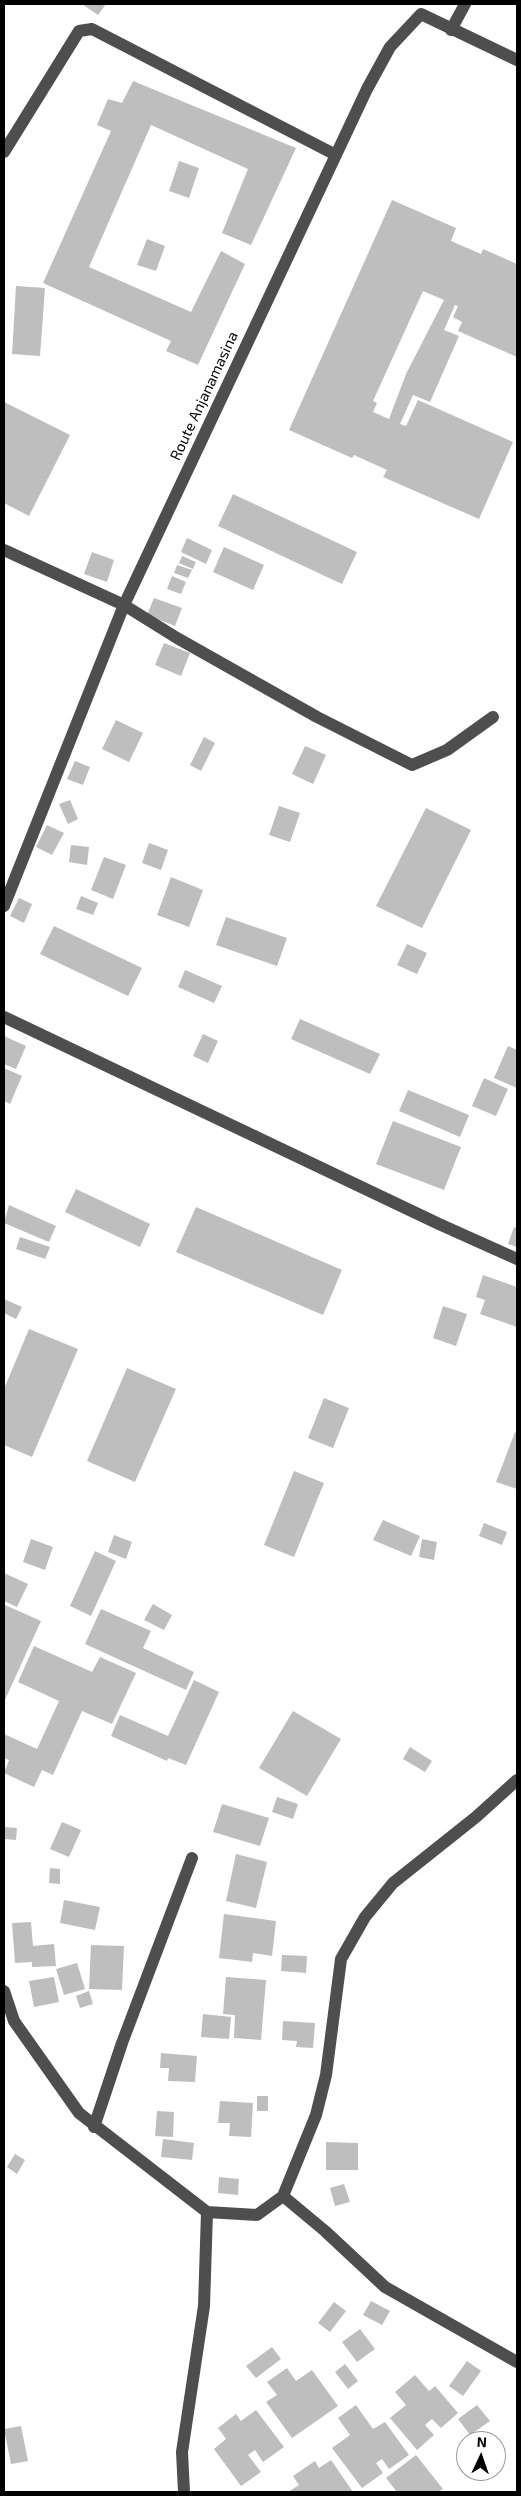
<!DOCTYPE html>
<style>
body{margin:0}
#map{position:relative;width:521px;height:2496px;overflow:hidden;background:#fff;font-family:"Exo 2",sans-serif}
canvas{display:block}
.frame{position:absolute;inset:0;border:5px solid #000;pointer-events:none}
.north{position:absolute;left:456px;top:2431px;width:50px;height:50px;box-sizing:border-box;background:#fff;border:1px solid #999;border-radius:50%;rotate:3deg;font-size:14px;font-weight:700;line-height:20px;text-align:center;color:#000}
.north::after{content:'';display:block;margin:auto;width:18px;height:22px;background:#000;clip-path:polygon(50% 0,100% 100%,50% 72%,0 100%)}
</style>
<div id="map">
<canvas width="521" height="2496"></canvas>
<div class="frame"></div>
<div class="north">N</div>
</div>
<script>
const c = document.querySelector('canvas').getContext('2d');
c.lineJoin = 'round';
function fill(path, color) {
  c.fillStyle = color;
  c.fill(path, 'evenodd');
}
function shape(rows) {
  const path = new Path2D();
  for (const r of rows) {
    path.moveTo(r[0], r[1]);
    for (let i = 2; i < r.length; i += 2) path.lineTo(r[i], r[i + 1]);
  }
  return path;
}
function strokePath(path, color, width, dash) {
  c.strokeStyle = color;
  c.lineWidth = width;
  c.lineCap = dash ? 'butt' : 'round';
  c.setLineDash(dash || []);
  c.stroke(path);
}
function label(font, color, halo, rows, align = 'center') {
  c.font = font + ' "Exo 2",sans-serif';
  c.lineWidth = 4;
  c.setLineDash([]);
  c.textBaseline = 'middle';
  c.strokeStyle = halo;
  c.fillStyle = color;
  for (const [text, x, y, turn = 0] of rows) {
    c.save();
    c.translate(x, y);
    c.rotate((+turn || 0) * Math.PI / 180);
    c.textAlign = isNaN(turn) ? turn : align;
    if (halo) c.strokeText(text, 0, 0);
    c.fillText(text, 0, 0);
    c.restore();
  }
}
const building = shape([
 [82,4,106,4,98,15],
 [133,81,296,148,251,245,222,233,248,169,151,125,89,267,191,312,221,251,245,264,198,365,166,351,171,341,43,283,111,131,97,125,108,99,122,103],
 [179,161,199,168,189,198,169,191],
 [392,200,456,228,451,241,481,254,483,249,517,264,517,357,458,331,462,322,453,317,458,306,455,305,444,330,459,336,430,402,413,395,400,424,406,426,418,400,513,442,479,519,383,477,387,470,354,455,352,458,289,430],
 [423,291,444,300,406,374,389,419,373,412,377,403,373,401],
 [147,239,165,246,156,271,137,265],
 [16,286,45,288,40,356,12,354],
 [4,402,70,435,29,516,4,503],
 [233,494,357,552,342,584,218,526],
 [187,538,212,550,206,564,181,552],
 [224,547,264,565,253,590,213,572],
 [92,552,114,560,107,582,84,574],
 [182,556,196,562,193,569,179,563],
 [177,565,192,570,188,578,174,573],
 [172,576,186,582,181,594,167,589],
 [154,598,182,608,175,626,147,615],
 [164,643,190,653,181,676,155,665],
 [116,720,143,733,129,762,102,749],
 [204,737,215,743,201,771,190,765],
 [305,746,326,755,313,784,292,774],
 [75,761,90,767,83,785,67,779],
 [70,800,78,819,68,824,59,804],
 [279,806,300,813,290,842,269,835],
 [426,808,471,830,422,928,376,906],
 [47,825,64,833,52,855,36,847],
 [149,843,168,850,161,870,142,863],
 [71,845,89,847,87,865,69,862],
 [104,857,126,865,113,899,91,890],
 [171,877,203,890,189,927,157,915],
 [81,896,98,903,93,915,76,909],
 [19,898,32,904,24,923,10,916],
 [226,917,287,938,277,966,216,945],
 [54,926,142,968,128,996,40,954],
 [407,944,427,953,417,974,397,965],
 [185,970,222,986,214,1003,178,987],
 [300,1019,380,1054,370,1074,291,1039],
 [203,1034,218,1041,208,1063,193,1056],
 [4,1036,26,1046,16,1069,4,1064],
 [508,1046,517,1050,517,1088,494,1078],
 [4,1068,22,1076,10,1104,4,1101],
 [484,1078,508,1089,496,1116,472,1106],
 [408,1090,469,1115,460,1137,399,1111],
 [393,1121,461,1147,444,1190,376,1164],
 [76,1189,150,1224,140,1247,65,1212],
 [9,1205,56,1226,49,1242,4,1223],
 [196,1207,342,1270,323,1315,176,1252],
 [514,1227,517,1228,517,1247,508,1244],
 [20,1237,50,1247,45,1259,16,1249],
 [483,1275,517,1287,517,1327,480,1314,485,1300,476,1297],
 [4,1299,22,1307,16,1319,4,1313],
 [443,1306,467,1314,456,1346,433,1338],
 [29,1329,78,1349,32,1457,4,1445,4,1389],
 [127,1368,176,1389,135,1482,87,1461],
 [324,1398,349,1408,333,1448,308,1438],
 [515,1432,517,1433,517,1489,496,1482],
 [294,1471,324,1483,294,1557,264,1545],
 [383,1520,420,1536,411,1556,373,1540],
 [484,1523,507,1532,502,1545,479,1536],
 [114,1535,132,1542,126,1559,108,1552],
 [31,1539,53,1547,45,1570,23,1562],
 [422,1539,437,1542,434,1560,419,1557],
 [95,1551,116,1561,91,1616,70,1606],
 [4,1573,28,1584,17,1607,4,1601],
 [153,1604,172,1615,164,1630,144,1620],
 [5,1605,41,1621,4,1702,4,1608],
 [101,1609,151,1631,143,1648,194,1672,186,1690,85,1644],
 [34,1646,92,1672,100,1657,136,1673,112,1724,82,1711,53,1775,42,1770,34,1787,4,1773,9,1760,4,1758,4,1734,37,1749,59,1701,18,1682],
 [194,1680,219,1692,186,1765,168,1758,167,1761,111,1736,120,1715,168,1736],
 [293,1711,341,1739,307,1796,259,1768],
 [410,1747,432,1761,425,1772,403,1759],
 [277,1797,298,1804,293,1819,272,1812],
 [222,1804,269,1818,260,1846,213,1832],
 [62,1822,81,1830,69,1857,50,1849],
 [4,1827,17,1828,16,1840,4,1839],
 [236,1854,267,1862,256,1908,226,1901],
 [50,1868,60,1869,60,1884,49,1883],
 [64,1900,100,1907,95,1930,60,1923],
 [224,1914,276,1921,272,1956,253,1953,252,1962,219,1958],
 [31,1922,33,1946,54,1944,56,1966,32,1967,32,1962,15,1963,12,1923],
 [91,1945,124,1946,122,1990,89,1989],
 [282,1955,307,1956,306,1973,281,1971],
 [77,1963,85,1989,64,1995,56,1969],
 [54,1977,59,2002,34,2007,29,1981],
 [226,1977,266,1980,261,2040,234,2038,235,2015,223,2014],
 [89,1991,93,2004,80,2008,76,1996],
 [203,2014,231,2017,229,2039,201,2037],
 [283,2021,315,2023,313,2048,296,2047,297,2041,282,2040],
 [161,2053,197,2056,195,2082,168,2081,169,2068,160,2068],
 [257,2096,268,2096,268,2111,257,2111],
 [220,2101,253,2103,251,2137,229,2136,230,2123,218,2123],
 [157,2111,174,2112,173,2137,155,2136],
 [163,2139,194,2143,192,2160,161,2157],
 [326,2142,358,2143,358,2170,326,2170],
 [15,2154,25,2160,17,2174,7,2167],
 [219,2177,239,2179,238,2195,218,2193],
 [344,2184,350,2202,335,2206,330,2188],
 [371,2301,390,2311,382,2325,363,2315],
 [334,2302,346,2311,330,2332,318,2323],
 [360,2329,375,2349,357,2362,342,2342],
 [272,2347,281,2359,256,2378,246,2366],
 [467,2361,481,2371,463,2396,449,2386],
 [345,2364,358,2381,348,2389,335,2372],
 [287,2368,296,2381,312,2370,338,2406,292,2438,266,2402,277,2395,267,2382],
 [415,2375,429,2391,435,2386,458,2413,441,2428,432,2419,425,2425,434,2435,417,2450,390,2418,406,2405,395,2392],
 [356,2405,373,2429,385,2422,409,2455,389,2469,382,2459,376,2463,383,2473,362,2488,332,2448,350,2435,338,2418],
 [477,2405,490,2421,470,2435,458,2419],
 [256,2410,284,2447,263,2462,255,2450,248,2455,261,2472,241,2486,214,2449,226,2439,218,2428,236,2414,241,2421],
 [21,2426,28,2461,11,2464,4,2429],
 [416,2455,443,2489,438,2492,397,2492,386,2478],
 [331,2460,353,2492,288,2492,299,2485,293,2476,315,2461,319,2468]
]);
const minor = shape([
 [451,30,465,4],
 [4,152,79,31,92,29,336,155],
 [4,550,124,605,177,638,317,717,412,765,447,750,493,717],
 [4,906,124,605,367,89,390,47,421,14,517,60],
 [4,1017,439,1224,517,1259],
 [4,1991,14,2021,79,2113,207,2212,204,2306,182,2452,184,2492],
 [94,2127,122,2043,192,1858],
 [283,2196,316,2115,326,2075,341,1959,365,1917,393,1883,476,1817,517,1780],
 [207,2212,257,2215,283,2196,325,2231,385,2287,517,2362]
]);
const streetNames = [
 ["Route Anjanamasina",204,396,-65]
];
fill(building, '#bebebe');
strokePath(minor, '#4e4e4e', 12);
label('15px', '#000', '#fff', streetNames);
</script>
